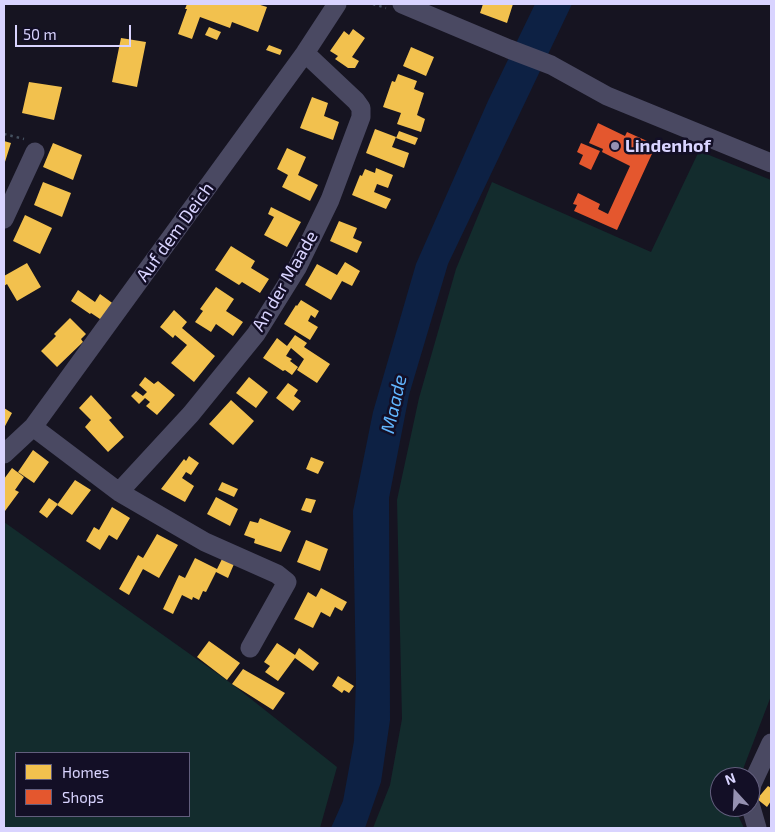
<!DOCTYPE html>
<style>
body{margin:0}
#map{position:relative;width:775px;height:832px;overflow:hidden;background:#161421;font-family:"Exo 2",sans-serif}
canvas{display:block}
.frame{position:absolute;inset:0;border:5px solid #d9d4ff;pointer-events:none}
.legend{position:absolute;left:15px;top:752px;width:175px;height:65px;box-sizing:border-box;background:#130f26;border:1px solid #625e7d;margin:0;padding:6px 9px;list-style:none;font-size:15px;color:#d9d4ff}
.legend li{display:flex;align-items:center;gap:10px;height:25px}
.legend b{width:25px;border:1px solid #625e7d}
.north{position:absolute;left:710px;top:767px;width:50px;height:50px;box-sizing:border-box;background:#130f26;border:1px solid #625e7d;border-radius:50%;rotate:340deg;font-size:14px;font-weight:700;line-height:20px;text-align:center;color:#d9d4ff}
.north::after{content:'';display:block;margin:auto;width:18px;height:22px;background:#9591b1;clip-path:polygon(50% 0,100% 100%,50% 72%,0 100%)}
.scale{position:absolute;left:15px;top:25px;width:116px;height:22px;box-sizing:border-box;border:2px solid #d9d4ff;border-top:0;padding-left:6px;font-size:15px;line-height:18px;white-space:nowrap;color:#d9d4ff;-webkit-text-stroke:4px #130f26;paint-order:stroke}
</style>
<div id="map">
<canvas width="775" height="832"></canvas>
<div class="frame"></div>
<ul class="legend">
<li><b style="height:14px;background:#f2c14e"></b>Homes</li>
<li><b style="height:14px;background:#e4572e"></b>Shops</li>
</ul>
<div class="north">N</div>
<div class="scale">50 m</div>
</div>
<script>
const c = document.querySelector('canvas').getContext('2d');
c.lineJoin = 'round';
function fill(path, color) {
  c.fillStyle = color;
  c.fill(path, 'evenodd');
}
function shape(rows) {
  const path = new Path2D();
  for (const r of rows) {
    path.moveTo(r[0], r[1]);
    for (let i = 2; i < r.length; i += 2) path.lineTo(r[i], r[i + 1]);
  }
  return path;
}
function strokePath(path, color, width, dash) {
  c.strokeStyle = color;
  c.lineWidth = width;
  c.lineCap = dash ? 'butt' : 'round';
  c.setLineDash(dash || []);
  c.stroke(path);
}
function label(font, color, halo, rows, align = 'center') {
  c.font = font + ' "Exo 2",sans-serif';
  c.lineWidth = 5;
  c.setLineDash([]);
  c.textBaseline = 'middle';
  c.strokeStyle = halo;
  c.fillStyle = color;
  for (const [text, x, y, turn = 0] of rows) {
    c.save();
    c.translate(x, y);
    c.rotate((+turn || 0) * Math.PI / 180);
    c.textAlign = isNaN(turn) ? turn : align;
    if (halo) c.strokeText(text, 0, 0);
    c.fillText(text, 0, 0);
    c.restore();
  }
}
const green = shape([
 [699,151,771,180,771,696,740,777,720,777,720,807,734,807,744,828,373,828,390,785,402,719,397,500,419,398,456,269,492,182,651,252],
 [4,522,232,684,337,767,320,828,4,828],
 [16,753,189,753,189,816,16,816]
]);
const water = shape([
 [535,4,572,4,448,264,409,395,389,498,390,720,381,782,365,828,331,828,343,801,354,741,356,679,353,511,373,412,416,264,488,101]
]);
const homes = shape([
 [187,4,257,4,267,7,258,32,232,22,230,28,200,17,192,39,178,34,187,9,185,9],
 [483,4,513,4,507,23,480,13],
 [209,27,221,32,217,40,205,35],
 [353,29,365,38,352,57,359,61,355,68,348,68,335,59,338,56,330,51,344,31,349,35],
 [121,38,146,42,137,87,112,82],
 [269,45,282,50,280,55,266,50],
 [411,47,434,57,426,76,403,66],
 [398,74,417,81,414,89,424,93,417,115,425,119,421,132,397,124,401,113,383,107,392,81,395,82],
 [29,82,62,87,54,120,22,113],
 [312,97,328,103,324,116,339,122,333,140,300,128],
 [375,129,396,137,392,147,409,153,404,168,366,153],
 [399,131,418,138,415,145,396,138],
 [4,141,11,143,4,165],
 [53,143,82,155,73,180,43,167],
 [287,148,306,157,298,175,318,185,310,201,282,187,288,175,277,169],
 [376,168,393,175,388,188,377,184,374,192,391,199,386,209,352,195,360,175,362,176,365,169,375,173],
 [43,182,71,193,62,217,34,205],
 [271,207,301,222,287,247,264,235,274,217,268,214],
 [25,215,52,228,40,254,13,241],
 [339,221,357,228,353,238,362,242,357,253,330,241],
 [231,246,255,261,251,268,269,279,260,293,242,282,239,285,215,270],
 [345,262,360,271,352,286,342,281,331,300,305,285,317,264,337,275],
 [27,263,41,287,17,301,7,284,4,286,4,276],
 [216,287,234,299,226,311,243,322,233,336,216,324,211,332,195,322,203,311,200,309],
 [78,290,95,302,100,294,115,305,103,321,91,313,90,314,71,301],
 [301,300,319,311,315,318,311,315,308,321,318,327,310,340,284,324,296,305,297,306],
 [174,310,187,322,182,328,215,356,194,382,171,363,187,345,175,335,173,338,160,327],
 [70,318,86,334,81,339,83,342,57,367,41,351,56,336,54,334],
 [295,335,307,343,304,347,330,364,317,383,297,370,304,359,291,348,286,356,292,359,290,361,298,367,292,375,285,370,283,371,263,358,277,338,287,346],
 [145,377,154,384,158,381,175,395,157,415,146,406,150,402,145,398,139,404,131,396,136,391,143,396,147,392,139,385],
 [249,377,268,392,256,408,236,393],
 [288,383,298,390,294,396,301,401,293,411,276,398],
 [91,395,112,418,109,420,124,437,108,452,85,427,91,420,79,408],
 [231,400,254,421,233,445,209,424],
 [4,408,12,413,4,428],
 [33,450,49,462,34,483,18,472],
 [189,456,199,463,191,475,186,472,182,478,194,486,185,502,161,489,184,459,186,461],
 [311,457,324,462,318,474,306,469],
 [12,468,24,477,15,490,19,492,5,511,4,510,4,479],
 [75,480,91,490,72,515,57,505],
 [222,482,238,489,234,497,218,490],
 [216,497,238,509,230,526,207,514],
 [49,498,58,504,47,518,39,512],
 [306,498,316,500,311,513,301,510],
 [112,507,130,518,117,540,109,535,100,550,86,541,94,527,99,530],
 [260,518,291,531,281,552,254,543,255,539,244,535,250,521,258,523],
 [157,534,178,545,159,578,143,569,129,595,119,589,138,555,143,558],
 [306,540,328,549,320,571,297,562],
 [195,558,217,569,222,559,234,564,228,578,216,572,206,592,203,591,199,600,193,597,192,600,182,595,173,614,163,609,179,575,185,578],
 [321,588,347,602,342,611,335,607,330,617,321,612,313,628,294,619,308,592,316,597],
 [209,641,240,663,227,680,197,657],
 [277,643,295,655,299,648,319,663,313,671,295,658,278,681,265,672,270,666,264,662],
 [243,669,285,693,273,710,232,684],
 [338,676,354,686,349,693,344,690,342,693,332,686],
 [768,786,771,788,771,801,767,807,757,799]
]);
const shops = shape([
 [598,123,625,136,627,132,656,145,617,230,574,211,577,205,573,204,578,193,600,204,598,209,608,214,630,166,602,152,603,149,589,143],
 [581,143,600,151,591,170,579,164,583,155,577,152]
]);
const path = shape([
 [373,4,386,8],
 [4,134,24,139]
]);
const minor = shape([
 [402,4,509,49,551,65,607,96,771,163],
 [4,219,35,152],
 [33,427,119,492,205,542,277,574,287,582,250,648],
 [4,454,33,427,305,53,337,4],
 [119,492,191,414,256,334,297,268,330,200,361,117,361,108,356,101,305,53],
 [750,796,752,784,771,743],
 [750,804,757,828]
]);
const markers = [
 [615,146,5,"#9591b1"]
];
const poiNames = [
 ["Lindenhof",625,146]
];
const streetNames = [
 ["Auf dem Deich",175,232,-54],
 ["An der Maade",285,281,-60]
];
const waterNames = [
 ["Maade",394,404,-77]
];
fill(green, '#132c2d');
fill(water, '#0d2144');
fill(homes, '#f2c14e');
fill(shops, '#e4572e');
strokePath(path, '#44505f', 2.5, [2.5, 4]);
strokePath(minor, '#4a4962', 19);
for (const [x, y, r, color] of markers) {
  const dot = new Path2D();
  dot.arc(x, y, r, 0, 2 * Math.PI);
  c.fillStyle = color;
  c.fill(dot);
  strokePath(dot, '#130f26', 2);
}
label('bold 18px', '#d9d4ff', '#130f26', poiNames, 'left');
label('18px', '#d9d4ff', '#130f26', streetNames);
label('italic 19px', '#62b6ff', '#130f26', waterNames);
</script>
